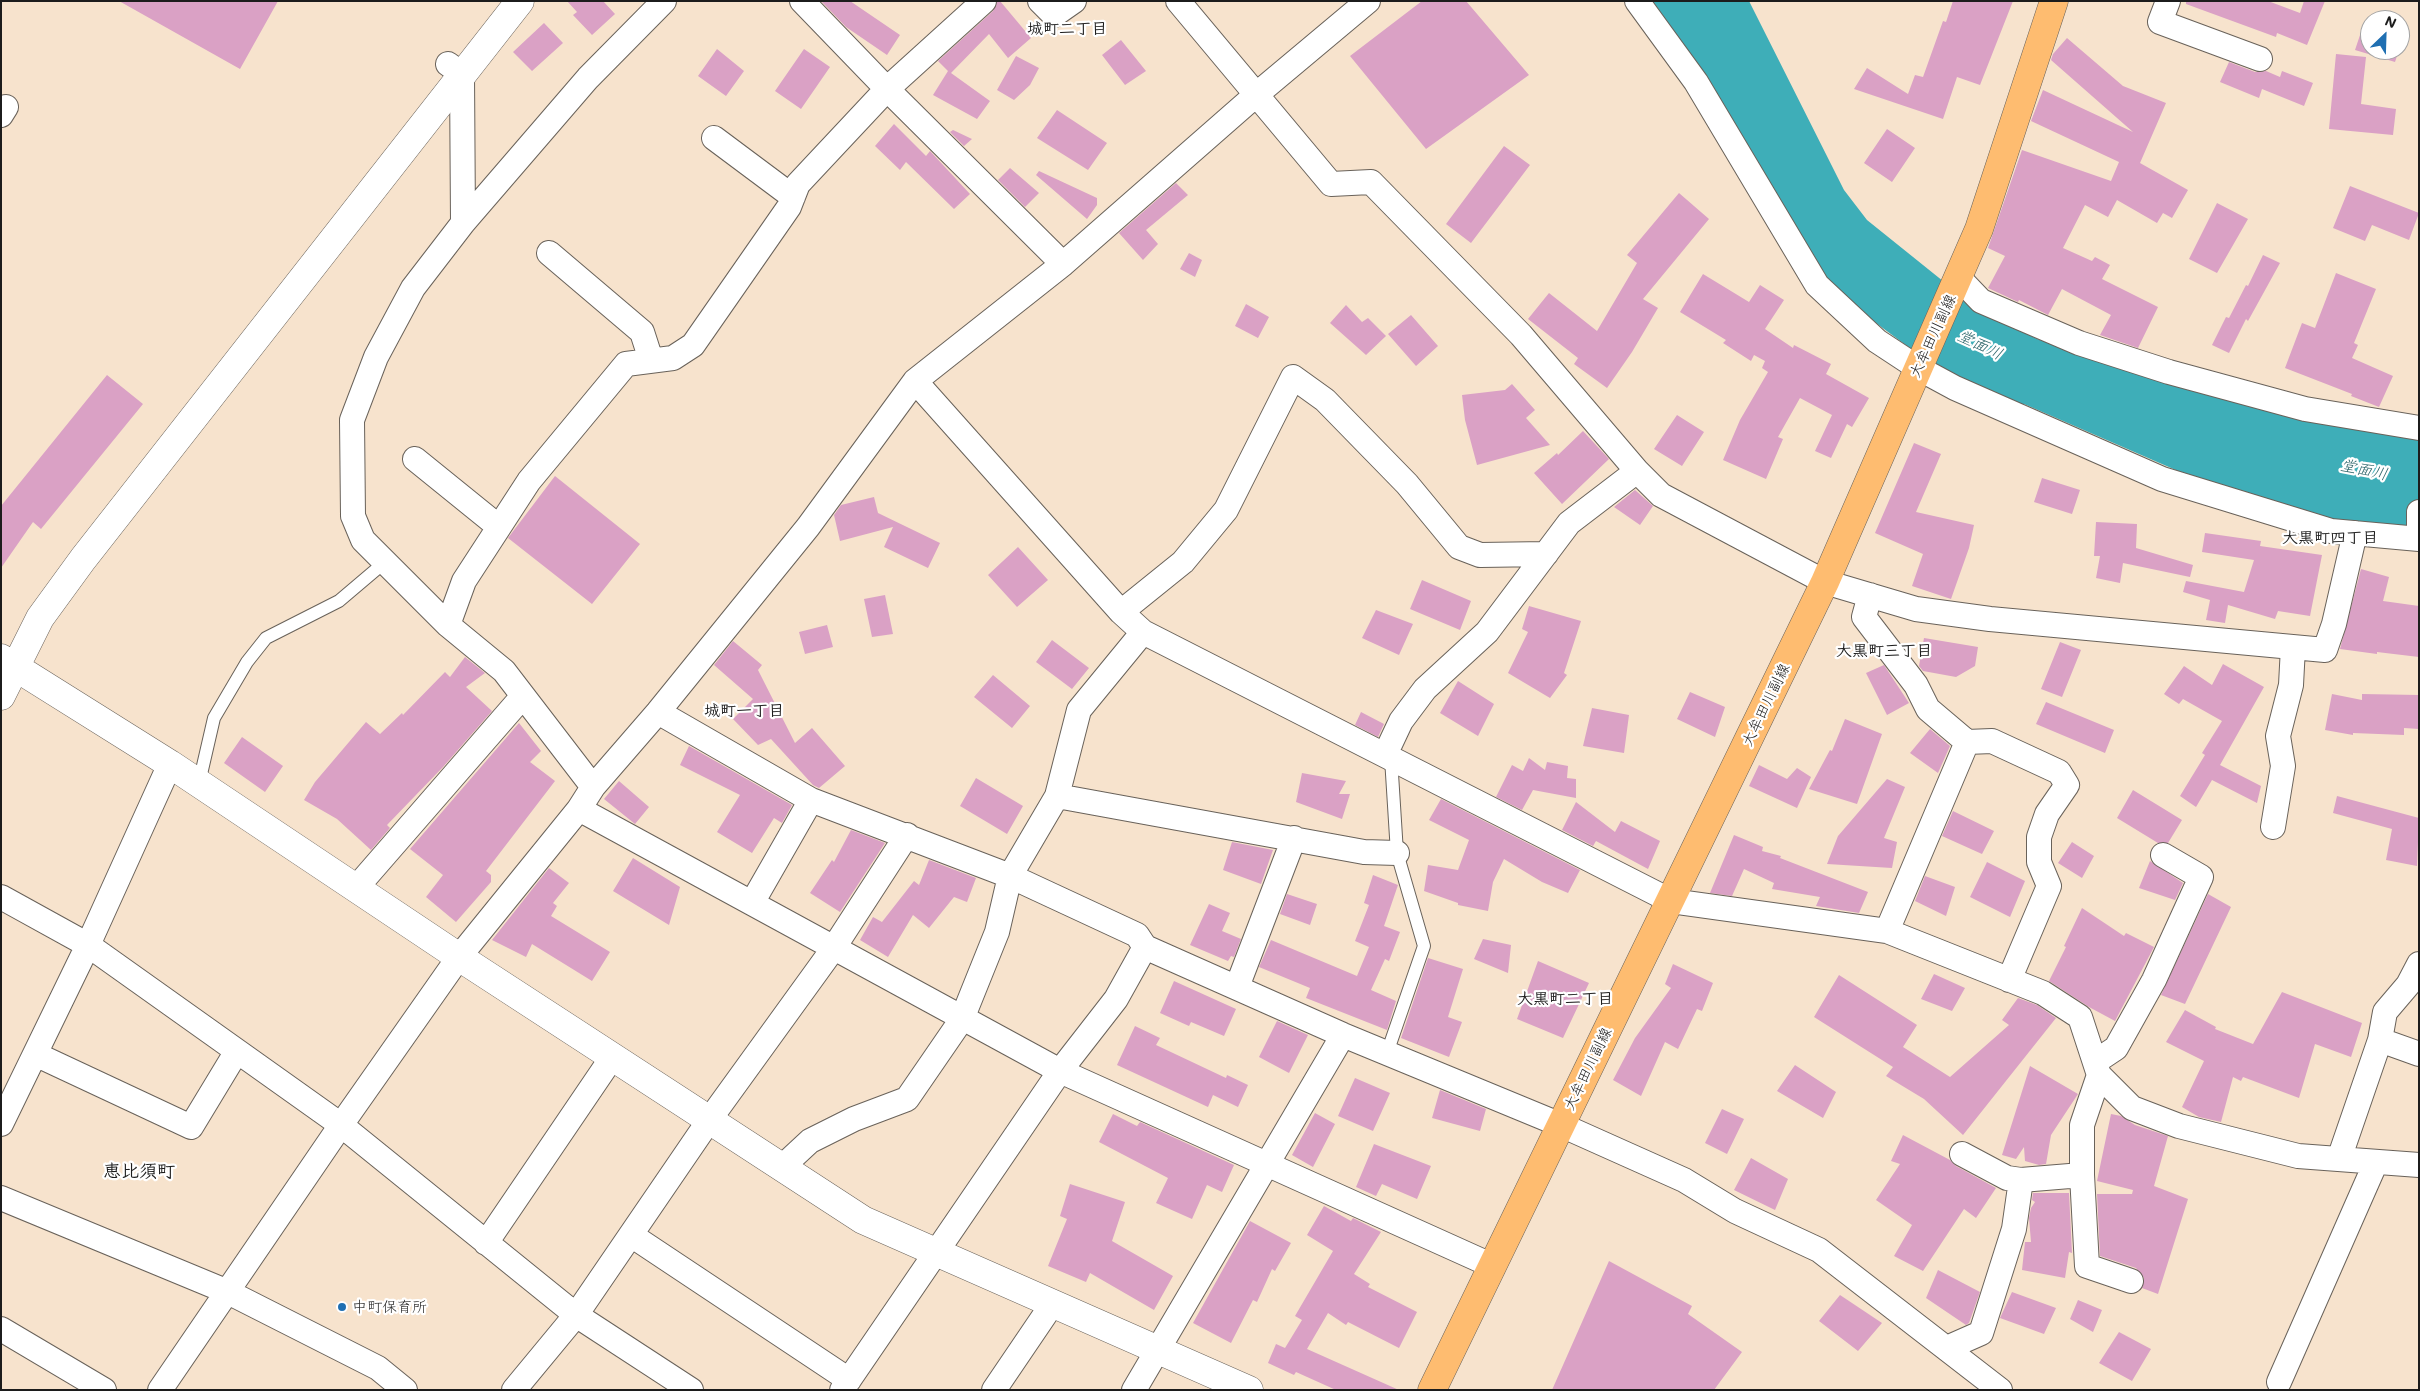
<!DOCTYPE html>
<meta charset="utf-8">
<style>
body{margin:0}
#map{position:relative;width:2420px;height:1391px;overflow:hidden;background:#f7e3cd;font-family:Mali,sans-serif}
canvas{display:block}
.frame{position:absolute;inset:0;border:2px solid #1c1c1c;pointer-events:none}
.north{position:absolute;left:2360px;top:10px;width:50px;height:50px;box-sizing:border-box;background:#fff;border:1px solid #a4a4a4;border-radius:50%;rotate:24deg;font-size:14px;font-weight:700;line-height:20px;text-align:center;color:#1c1c1c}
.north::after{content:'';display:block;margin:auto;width:18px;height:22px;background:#1f6fb2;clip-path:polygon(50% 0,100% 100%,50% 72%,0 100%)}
</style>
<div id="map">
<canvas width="2420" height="1391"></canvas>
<div class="frame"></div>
<div class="north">N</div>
</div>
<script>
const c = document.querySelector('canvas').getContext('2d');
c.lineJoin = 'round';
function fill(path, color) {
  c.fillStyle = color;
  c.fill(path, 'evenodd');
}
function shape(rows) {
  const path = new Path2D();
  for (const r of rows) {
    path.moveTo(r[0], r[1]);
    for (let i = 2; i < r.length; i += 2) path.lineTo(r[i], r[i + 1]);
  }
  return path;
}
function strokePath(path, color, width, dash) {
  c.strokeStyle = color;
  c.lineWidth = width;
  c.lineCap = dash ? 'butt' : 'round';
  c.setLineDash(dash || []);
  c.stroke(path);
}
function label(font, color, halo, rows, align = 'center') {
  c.font = font + ' Mali,"Klee One",sans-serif';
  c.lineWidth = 4.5;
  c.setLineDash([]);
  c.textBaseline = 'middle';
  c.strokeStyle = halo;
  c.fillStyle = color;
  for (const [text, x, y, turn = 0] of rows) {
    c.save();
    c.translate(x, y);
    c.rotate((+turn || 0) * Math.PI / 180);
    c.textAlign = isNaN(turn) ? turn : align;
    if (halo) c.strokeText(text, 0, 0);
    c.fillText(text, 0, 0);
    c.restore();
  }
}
const water = shape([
 [1644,1,1749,1,1844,190,1867,220,1974,306,2037,339,2169,378,2419,436,2419,526,2404,529,2318,519,2180,477,2178,471,2024,404,2018,406,1949,373,1907,346,1853,306,1825,276]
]);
const building = shape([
 [119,1,278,1,240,69],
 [567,1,603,1,615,14,592,35,573,15,577,12],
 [821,1,850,1,900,35,887,55,846,27],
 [997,1,1000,1,1031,38,1008,58,989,34,951,73,990,101,977,119,933,95,948,71,938,61,993,11],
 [1422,1,1466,1,1529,75,1426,149,1350,56],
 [1953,1,2013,1,1980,85,1957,77,1943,119,1854,89,1867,68,1908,94,1915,75,1923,77,1943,21,1946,22],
 [2186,1,2268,1,2300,13,2304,1,2325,1,2307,45,2277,33,2276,37,2186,4],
 [544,23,563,43,532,71,513,52],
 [2361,32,2369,34,2370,32,2370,50,2399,50,2395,62,2355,50],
 [2067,38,2123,86,2166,103,2140,163,2188,190,2172,218,2163,213,2157,223,2117,200,2108,217,2085,205,2063,248,2092,261,2095,257,2110,265,2102,279,2158,307,2138,348,2100,335,2111,315,2062,289,2048,315,2019,300,2018,302,1988,288,2005,256,1988,248,2022,150,2111,181,2119,162,2031,121,2043,90,2133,132,2051,60,2053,54],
 [1121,40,1146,71,1125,85,1102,55],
 [717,49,744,71,726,96,698,76],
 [804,49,830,67,801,109,775,91],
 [2336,54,2366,57,2361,104,2396,109,2393,135,2329,129],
 [1016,56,1039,68,1030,85,1014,100,997,90],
 [2229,62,2255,72,2266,71,2280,77,2282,71,2313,83,2304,106,2262,89,2259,98,2220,82],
 [1057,110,1107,143,1088,170,1037,138],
 [894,124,926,156,930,151,970,194,954,209,906,162,900,170,875,146],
 [1887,129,1915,148,1892,182,1864,163],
 [953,130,972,139,964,146,950,132],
 [1504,146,1530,165,1471,243,1446,224],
 [1010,168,1039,193,1025,207,998,180],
 [1039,171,1097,198,1097,205,1087,219,1036,175],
 [1176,183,1188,195,1146,230,1158,244,1143,260,1119,233],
 [2350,186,2419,213,2409,240,2372,225,2365,241,2333,228],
 [1679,193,1709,219,1643,299,1658,308,1632,352,1607,388,1574,364,1578,358,1528,319,1549,293,1597,331,1637,263,1627,255],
 [2217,203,2248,219,2217,273,2189,259],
 [1189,253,1202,260,1195,277,1180,269],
 [2263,255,2280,263,2248,321,2246,319,2229,353,2212,345,2226,317,2229,318,2246,285,2248,286],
 [2336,273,2376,289,2354,343,2358,345,2352,358,2393,376,2379,407,2351,396,2352,394,2285,368,2302,323,2315,328],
 [1703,274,1749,302,1760,285,1784,300,1765,329,1793,348,1794,345,1831,364,1826,374,1869,398,1852,427,1847,424,1831,458,1815,451,1832,415,1800,398,1778,437,1783,439,1766,479,1723,460,1740,420,1768,372,1762,368,1765,361,1754,355,1751,361,1723,343,1726,340,1680,312],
 [1246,304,1269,317,1258,338,1235,326],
 [1346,305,1362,322,1368,318,1386,336,1366,355,1330,323],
 [1411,315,1438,346,1416,366,1388,334],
 [107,375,143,404,41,529,33,522,1,568,1,506],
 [1512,384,1535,410,1526,418,1550,445,1477,465,1465,420,1462,395,1505,390],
 [1677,415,1704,432,1682,466,1654,449],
 [1583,431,1609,459,1562,504,1534,473,1557,453,1558,455],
 [1914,443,1941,454,1916,512,1974,525,1969,548,1951,599,1912,586,1923,554,1875,533],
 [555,476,640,544,592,604,508,538],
 [2042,478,2080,490,2072,514,2034,502],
 [1635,490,1653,506,1640,525,1614,507],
 [874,497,878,513,940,543,928,568,884,547,893,527,840,541,834,515,841,505],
 [2096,522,2137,524,2136,548,2193,565,2190,577,2123,563,2120,583,2096,578,2100,556,2094,556],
 [2205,533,2261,541,2260,546,2322,555,2310,616,2278,611,2275,619,2228,605,2225,623,2206,620,2210,600,2183,592,2186,581,2244,592,2254,560,2202,552],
 [1018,547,1048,580,1017,607,988,575],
 [2361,569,2389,577,2383,601,2419,606,2419,657,2377,652,2377,654,2340,649],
 [1422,580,1471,601,1460,630,1410,609],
 [885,595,893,634,872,637,864,599],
 [1529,606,1581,621,1564,673,1567,675,1550,698,1508,673,1528,632,1522,629],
 [1376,610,1413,624,1399,655,1362,638],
 [827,625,833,647,805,654,799,632],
 [1924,638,1978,647,1975,666,1956,677,1923,671,1919,666],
 [1052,640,1089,668,1072,689,1036,662],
 [733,641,762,665,758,670,795,743,812,728,845,766,819,788,813,785,771,739,758,745,733,719,753,699,714,665],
 [2060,642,2081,650,2062,697,2041,689],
 [465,657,485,673,466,687,492,711,443,767,387,825,390,828,371,850,337,819,304,800,315,782,366,722,380,734,402,713,403,715,445,672,450,677],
 [2223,664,2264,687,2220,765,2261,786,2257,803,2212,780,2196,807,2180,796,2205,755,2202,753,2222,721,2183,699,2179,704,2164,694,2184,666,2212,685],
 [1884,665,1909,703,1887,715,1866,673],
 [993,675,1030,706,1012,728,974,697],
 [1458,681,1494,704,1478,736,1440,713],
 [1690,692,1725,707,1715,737,1677,719],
 [2332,694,2362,700,2362,694,2419,695,2419,729,2404,728,2404,735,2353,733,2353,735,2325,730],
 [2046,702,2114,730,2105,753,2036,724],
 [1592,708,1629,715,1624,753,1583,746],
 [1361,712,1384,724,1378,737,1355,725],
 [1845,719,1882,734,1857,804,1809,789,1830,750,1832,751],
 [519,723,541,751,530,762,555,781,486,871,491,875,491,882,456,922,426,897,443,875,410,849],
 [1930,729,1950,746,1938,773,1910,753],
 [242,737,283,766,265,792,224,763],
 [689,746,792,805,782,823,774,818,752,853,717,832,740,795,680,765],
 [1529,758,1545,770,1547,762,1568,766,1567,778,1576,779,1576,798,1533,790,1522,810,1496,797,1512,765,1523,771],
 [1759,765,1787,779,1797,768,1811,777,1797,808,1749,786],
 [1302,773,1346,781,1339,794,1350,794,1342,819,1296,802],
 [976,778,1023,806,1007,834,960,806],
 [1887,779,1905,787,1884,838,1897,842,1892,868,1827,864,1838,836],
 [619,781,649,807,635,824,604,799],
 [2133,790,2182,820,2168,843,2158,843,2117,818],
 [2337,796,2419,818,2417,866,2386,860,2392,829,2333,813],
 [1441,799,1580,870,1568,893,1542,882,1504,859,1493,882,1488,911,1458,905,1458,903,1424,891,1428,865,1458,870,1469,840,1429,820],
 [1576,802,1615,832,1621,821,1660,841,1648,869,1596,841,1593,846,1562,830],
 [1953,811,1994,831,1982,854,1942,836],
 [851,830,885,843,840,912,810,893,832,860,834,862],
 [1734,835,1763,847,1762,851,1781,856,1780,858,1868,892,1859,913,1816,906,1820,897,1772,889,1774,883,1744,869,1732,896,1710,893],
 [1232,842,1273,850,1261,884,1223,870],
 [2072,842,2094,856,2082,878,2058,863],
 [633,858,680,887,669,925,613,891],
 [929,860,976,878,967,902,954,897,929,928,913,915,888,957,860,940,873,917,882,922,914,881,919,885],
 [2150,861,2183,883,2175,900,2139,888],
 [1987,862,2025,881,2010,917,1970,897],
 [549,868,569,883,553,903,557,906,551,916,610,952,592,981,532,944,526,957,492,940],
 [1373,875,1398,885,1384,926,1400,932,1389,961,1385,959,1371,990,1396,1001,1387,1030,1306,998,1310,988,1259,967,1271,940,1357,976,1369,947,1355,941,1369,905,1364,903],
 [1925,876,1955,887,1946,916,1915,901],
 [1287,894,1317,904,1310,925,1280,914],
 [2208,894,2231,907,2185,1004,2161,995],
 [1209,904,1230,913,1222,931,1241,939,1234,957,1231,956,1228,961,1190,945],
 [2082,908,2124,936,2126,933,2154,947,2115,1021,2089,1007,2049,981,2066,947,2064,946],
 [1483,939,1511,945,1508,973,1474,959],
 [1428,958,1463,969,1448,1017,1462,1022,1449,1057,1401,1038],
 [1538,961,1589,983,1563,1038,1517,1019],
 [1673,964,1713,983,1702,1011,1697,1009,1678,1049,1665,1042,1641,1096,1613,1080,1635,1038,1671,988,1665,984],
 [1934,974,1965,988,1952,1011,1921,999],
 [1839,975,1917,1025,1903,1047,1950,1077,2009,1025,2002,1020,2018,998,2037,1005,2056,1018,1963,1135,1924,1099,1886,1076,1893,1067,1814,1017],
 [1174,981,1236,1009,1224,1036,1191,1022,1189,1026,1160,1013],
 [2282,992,2362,1023,2351,1057,2315,1044,2299,1098,2243,1077,2241,1081,2233,1077,2221,1122,2199,1117,2182,1107,2204,1061,2166,1042,2185,1010,2216,1027,2215,1029,2253,1044],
 [1277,1021,1308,1035,1289,1073,1259,1057],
 [1135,1026,1160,1038,1156,1045,1226,1078,1227,1075,1248,1085,1238,1107,1213,1095,1208,1107,1117,1065],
 [1795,1065,1836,1092,1823,1118,1777,1091],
 [2030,1066,2078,1094,2051,1135,2046,1164,2039,1165,2025,1161,2024,1147,2016,1159,2002,1155],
 [1355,1078,1390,1093,1373,1131,1338,1116],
 [1440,1090,1486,1109,1480,1131,1432,1118],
 [1722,1109,1744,1119,1727,1154,1705,1143],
 [1315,1113,1335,1124,1313,1167,1292,1155],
 [1113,1114,1137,1126,1140,1122,1234,1165,1222,1192,1207,1185,1192,1219,1156,1203,1168,1178,1099,1142],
 [2111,1114,2121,1116,2135,1125,2168,1136,2154,1186,2188,1199,2158,1294,2142,1288,2144,1278,2136,1268,2100,1256,2097,1194,2132,1194,2133,1190,2097,1181],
 [1903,1135,1950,1160,1956,1166,1996,1188,1976,1218,1964,1209,1923,1271,1894,1256,1912,1225,1876,1200,1900,1164,1891,1161],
 [1374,1144,1431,1166,1417,1199,1382,1184,1376,1196,1356,1187],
 [1751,1158,1788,1179,1775,1210,1734,1190],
 [1070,1184,1125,1202,1112,1241,1173,1276,1154,1310,1090,1273,1086,1282,1048,1266,1067,1219,1060,1216],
 [2033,1193,2069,1193,2072,1253,2069,1252,2065,1278,2022,1270,2025,1242,2031,1242,2029,1218,2031,1208,2035,1202,2032,1200],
 [1324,1206,1351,1221,1353,1218,1381,1232,1354,1274,1370,1284,1368,1287,1417,1312,1399,1348,1348,1322,1346,1325,1328,1313,1307,1349,1399,1390,1336,1390,1296,1372,1294,1375,1268,1363,1276,1344,1285,1348,1302,1320,1295,1316,1333,1251,1307,1235],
 [1250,1221,1291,1243,1275,1271,1272,1269,1257,1302,1253,1300,1231,1343,1193,1323],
 [1609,1261,1692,1306,1688,1314,1742,1352,1714,1390,1552,1390],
 [1938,1270,1980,1292,1969,1323,1966,1325,1926,1298],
 [2012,1292,2056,1308,2044,1334,2000,1318],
 [1840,1295,1882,1323,1858,1351,1819,1321],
 [2078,1300,2102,1310,2093,1332,2070,1319],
 [2119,1332,2151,1349,2132,1381,2099,1363]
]);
const service = shape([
 [199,783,214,718,247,662,266,638,339,601,385,562],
 [1387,1053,1424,946,1397,853,1391,758]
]);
const minor = shape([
 [802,1,887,89,1063,264],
 [1040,1,1054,15,1074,1],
 [1178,1,1331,184,1371,182,1521,335,1637,471,1661,495,1825,582,1916,609,1990,619,2325,650,2334,624,2355,533],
 [1637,1,1696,82,1817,285,1877,341,1918,368,1955,388,2162,479,2331,531,2419,539],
 [2168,1,2160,22,2260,59],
 [448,64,462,74,463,223],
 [1,115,6,107],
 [714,138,793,197],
 [549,253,642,332,651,360],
 [1959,278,1981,301,2079,343,2169,372,2305,409,2419,428],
 [915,381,1121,612,1143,632,1671,901,1887,931,2043,993,2080,1017,2099,1075,2132,1108,2179,1126,2298,1156,2419,1165],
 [415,459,499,527],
 [2419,512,2419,537],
 [1870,595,1864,617,1916,685,1928,709,1967,742,1992,741,2059,772,2067,785,2047,814,2039,837,2039,862,2049,886,2009,980],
 [1121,612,1183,562,1226,510,1293,377,1325,400,1407,484,1459,547,1480,555,1546,554],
 [448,625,464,581,529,481,626,364,673,358,693,345,789,207,798,184,887,89,984,1],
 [658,712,811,800,1010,876,1137,935,1145,947,1343,1035,1561,1125,1684,1180,1735,1211,1819,1250,2000,1390],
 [1385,755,1401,721,1425,689,1487,632,1569,523,1637,471],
 [593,787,504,671,448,625,363,540,353,516,352,420,376,357,413,288,463,223,588,78,664,1],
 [1057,796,1364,852,1397,853],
 [579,809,1060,1071,1493,1266],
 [2273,827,2283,766,2278,736,2291,685,2293,647],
 [356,888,523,696],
 [1,897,88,945,341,1125,576,1315,691,1390],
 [752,903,811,800],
 [1887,931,1967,742],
 [1237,987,1294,838],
 [2380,1040,2419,1054],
 [35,1054,191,1127,237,1051],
 [2095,1062,2116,1048,2154,980,2201,877,2163,855],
 [2099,1075,2082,1125,2082,1175,2087,1266,2131,1281],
 [1,1124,88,945,170,764],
 [1962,1154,2007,1178,2021,1180,2082,1175],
 [2339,1159,2380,1040,2385,1012,2408,985,2419,964],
 [782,1167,810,1141,854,1119,907,1099,962,1019,997,932,1010,876,1057,796,1079,710,1143,632],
 [1,1198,228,1292,378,1368,405,1390],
 [631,1235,849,1380],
 [486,1243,613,1056],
 [1,1329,104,1390],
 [1947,1348,1981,1333,2014,1229,2021,1180],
 [2279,1382,2376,1162],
 [160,1390,341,1125,459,957,579,809,593,787,658,712,808,527,915,381,1063,264,1257,94,1368,1],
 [514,1390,576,1315,710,1119,833,949,907,835],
 [842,1390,1060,1071,1116,999,1145,947],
 [994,1390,1053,1303],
 [1134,1390,1343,1035]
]);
const tertiary = shape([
 [1,658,170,764,459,957,863,1220,1249,1390],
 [1,696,40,618,83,559,520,1]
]);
const primary = shape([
 [1432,1390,1825,582,1979,229,2054,1]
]);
const markers = [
 [342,1307,5,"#1f6fb2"]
];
const streetNames = [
 ["大牟田川副線",1933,336,-65],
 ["大牟田川副線",1766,705,-64],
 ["大牟田川副線",1588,1069,-64]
];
const poiNames = [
 ["中町保育所",352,1307]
];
const neighbourhoodNames = [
 ["城町二丁目",1067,29],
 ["大黒町四丁目",2330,538],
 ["大黒町三丁目",1884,651],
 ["城町一丁目",744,711],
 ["大黒町二丁目",1565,999]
];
const waterNames = [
 ["堂面川",1980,345,26],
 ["堂面川",2364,470,12]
];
const quarterNames = [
 ["恵比須町",139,1171]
];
fill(water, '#3eaeb8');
fill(building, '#daa1c5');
strokePath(service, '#69625a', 14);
strokePath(minor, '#69625a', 26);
strokePath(tertiary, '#69625a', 29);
strokePath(primary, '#69625a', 29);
strokePath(service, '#fff', 12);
strokePath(minor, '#fff', 24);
strokePath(tertiary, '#fff', 28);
strokePath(primary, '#febc70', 28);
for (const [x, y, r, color] of markers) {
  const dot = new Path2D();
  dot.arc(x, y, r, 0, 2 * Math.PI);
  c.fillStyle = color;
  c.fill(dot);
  strokePath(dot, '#fff', 2);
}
label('15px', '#1c1c1c', '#fff', streetNames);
label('15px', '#1c1c1c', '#fff', poiNames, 'left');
label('bold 16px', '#1c1c1c', '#fff', neighbourhoodNames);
label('italic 16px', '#2d656a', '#fff', waterNames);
label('bold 18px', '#1c1c1c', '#fff', quarterNames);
</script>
